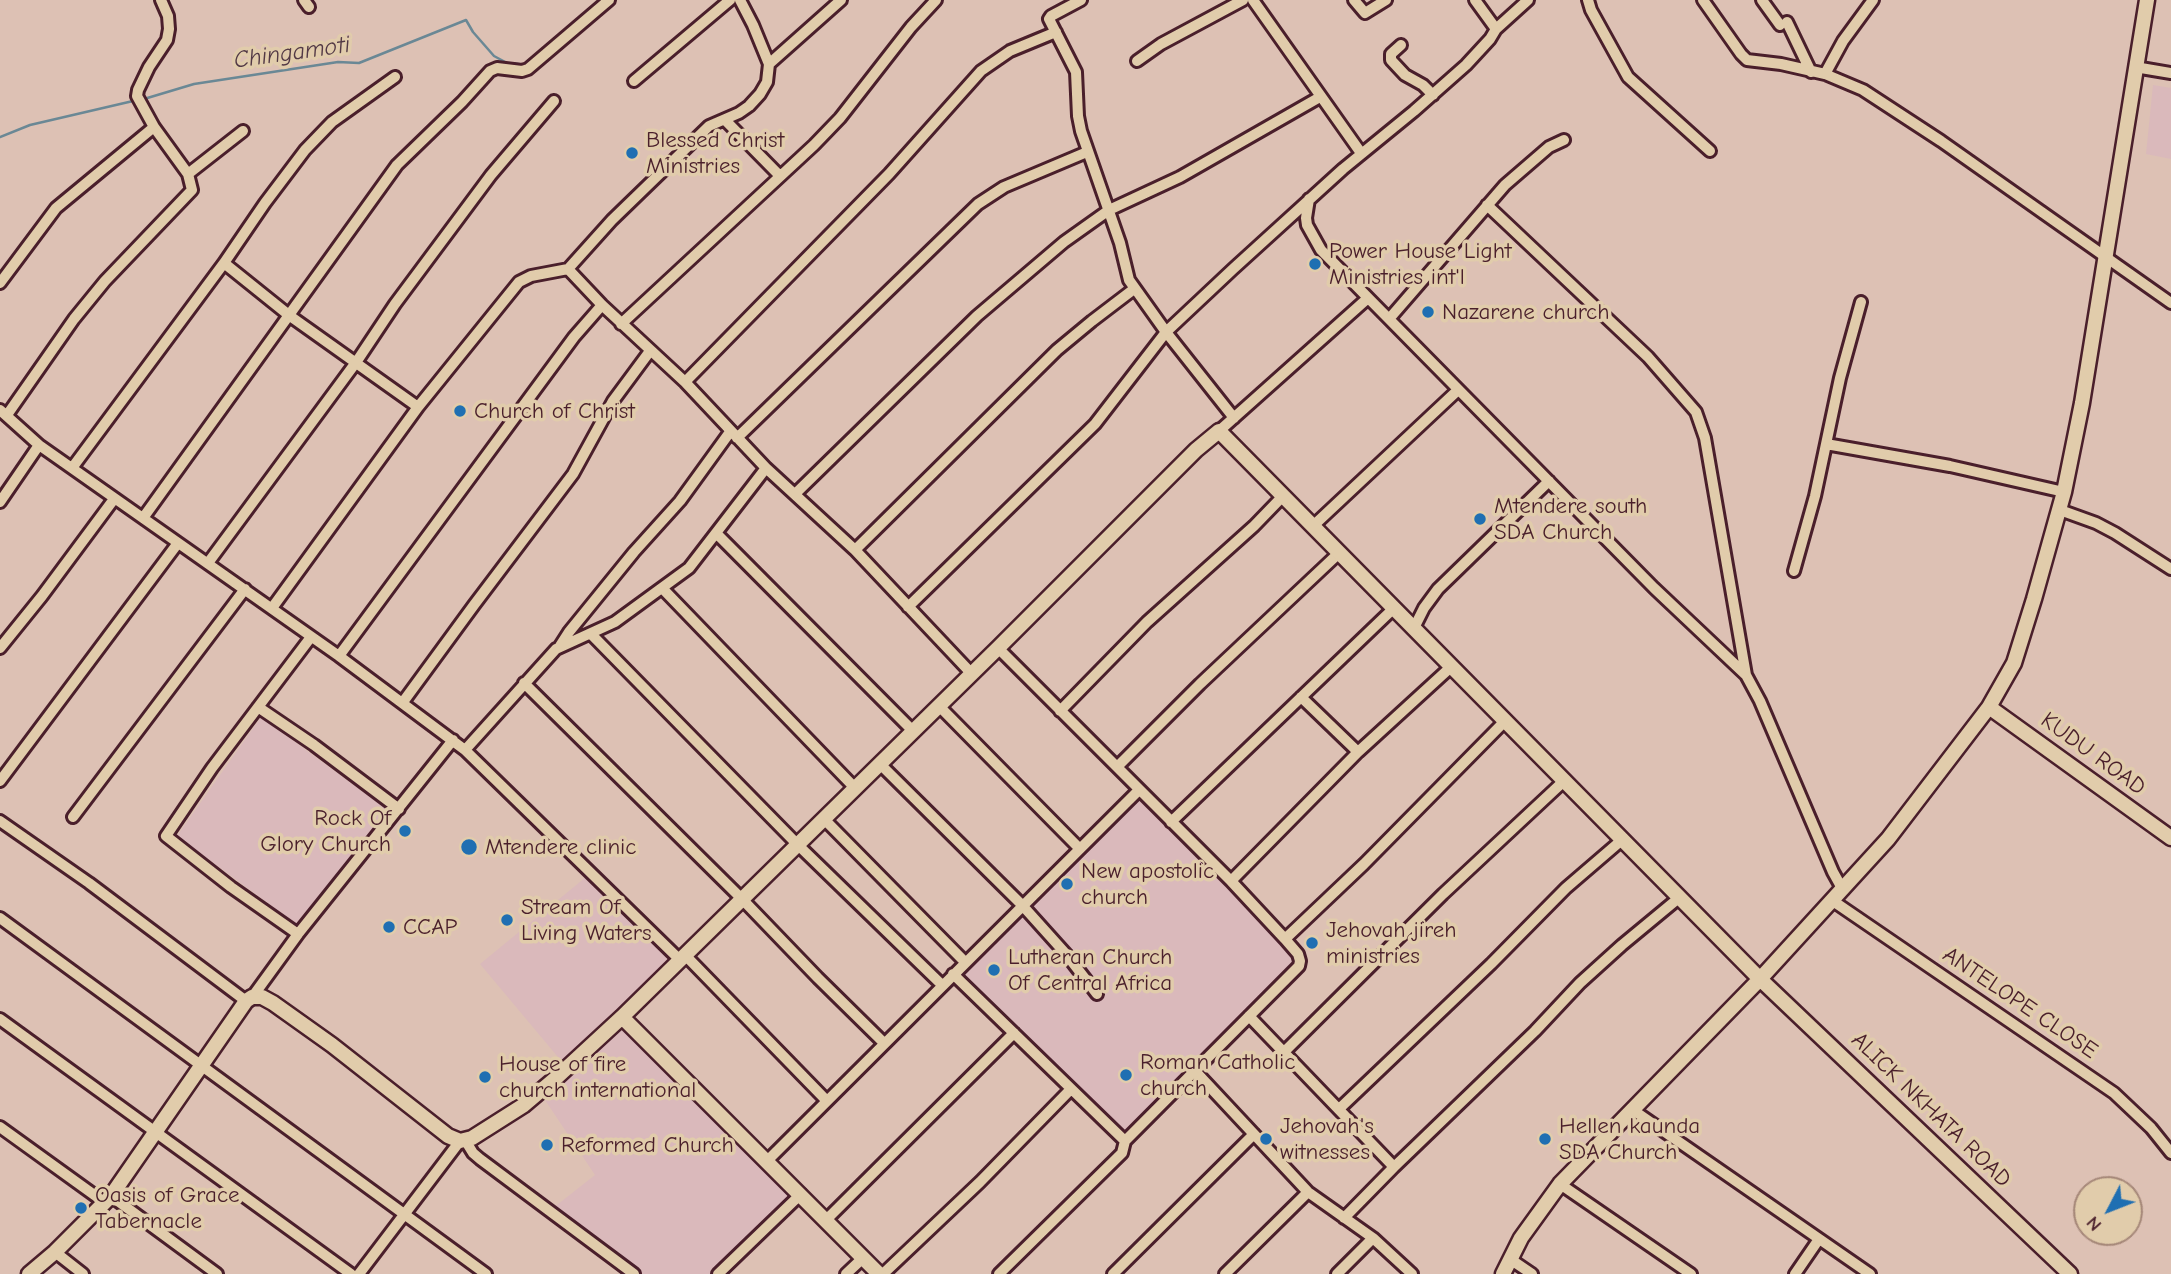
<!DOCTYPE html>
<style>
body{margin:0}
#map{position:relative;width:2171px;height:1274px;overflow:hidden;background:#ddc1b4;font-family:"Comic Neue",sans-serif}
canvas{display:block}
.north{position:absolute;left:2073px;top:1176px;width:70px;height:70px;box-sizing:border-box;background:#e1ccab;border:2px solid #a58778;border-radius:50%;rotate:228deg;font-size:19px;font-weight:700;line-height:28px;text-align:center;color:#4a1f2b}
.north::after{content:'';display:block;margin:auto;width:24px;height:32px;background:#1f6fb2;clip-path:polygon(50% 0,100% 100%,50% 72%,0 100%)}
</style>
<div id="map">
<canvas width="2171" height="1274"></canvas>
<div class="north">N</div>
</div>
<script>
const c = document.querySelector('canvas').getContext('2d');
c.lineJoin = 'round';
function fill(path, color) {
  c.fillStyle = color;
  c.fill(path, 'evenodd');
}
function shape(rows) {
  const path = new Path2D();
  for (const r of rows) {
    path.moveTo(r[0], r[1]);
    for (let i = 2; i < r.length; i += 2) path.lineTo(r[i], r[i + 1]);
  }
  return path;
}
function strokePath(path, color, width, dash) {
  c.strokeStyle = color;
  c.lineWidth = width;
  c.lineCap = dash ? 'butt' : 'round';
  c.setLineDash(dash || []);
  c.stroke(path);
}
function label(font, color, halo, rows, align = 'center') {
  c.font = font + ' "Comic Neue",sans-serif';
  c.lineWidth = 7;
  c.setLineDash([]);
  c.textBaseline = 'middle';
  c.strokeStyle = halo;
  c.fillStyle = color;
  for (const [text, x, y, turn = 0] of rows) {
    c.save();
    c.translate(x, y);
    c.rotate((+turn || 0) * Math.PI / 180);
    c.textAlign = isNaN(turn) ? turn : align;
    if (halo) c.strokeText(text, 0, 0);
    c.fillText(text, 0, 0);
    c.restore();
  }
}
const built = shape([
 [2153,85,2171,88,2171,159,2146,154],
 [261,717,389,811,296,924,177,836],
 [1140,794,1298,963,1256,1022,1122,1142,953,980],
 [586,877,677,965,623,1019,800,1198,716,1274,631,1274,548,1212,595,1175,541,1094,568,1069,480,964]
]);
const stream = shape([
 [144,99,194,84,338,62,359,63,466,20,473,32,494,56,507,63,527,65],
 [0,137,30,125,133,101]
]);
const street = shape([
 [304,0,309,7],
 [1081,0,1051,16,1049,19,1076,72,1078,116,1081,131,1120,243,1129,280,1166,332,1234,418],
 [1253,0,1361,153],
 [1354,0,1365,13,1386,0],
 [1475,0,1496,29],
 [1588,0,1591,10,1628,77,1710,151],
 [1703,0,1741,54,1747,60,1781,64,1825,74,1863,90,1941,141,2171,303],
 [1762,0,1780,25],
 [1787,22,1811,72],
 [1401,45,1391,54,1391,60,1405,75,1423,85,1433,95],
 [1137,61,1161,44,1243,0],
 [769,64,841,0],
 [2135,67,2171,73],
 [1825,74,1843,41,1873,0],
 [634,81,730,0],
 [725,120,780,176],
 [188,174,243,131],
 [1309,199,1306,218,1307,225,1321,250,1654,588,1746,675,1760,701,1833,872,1843,890],
 [1487,205,1648,357,1696,412,1705,438,1746,675],
 [224,263,290,316,418,407],
 [568,269,612,220,709,126,739,113,749,106,760,94,767,82,769,64,753,25,740,0],
 [0,283,56,208,154,127],
 [1389,319,1505,185,1549,147,1564,140],
 [621,324,814,145,840,118,911,27,936,0],
 [685,382,889,174,981,71,1010,51,1056,32],
 [0,410,39,445],
 [7,415,74,319,105,281,192,190,188,174,154,127,137,96,138,90,149,67,167,40,169,29,168,16,161,0],
 [1219,431,1368,298],
 [737,438,978,204,1004,187,1087,152],
 [1826,444,1950,466,2064,492],
 [72,468,224,263,265,203,305,150,332,122,395,77],
 [795,494,977,316,1064,242,1109,210,1180,177,1320,97],
 [0,502,39,445,339,656,465,750,680,960],
 [2060,510,2096,523,2115,533,2171,569],
 [143,518,397,165,462,102,490,71,497,68,522,71,528,69,609,0],
 [1313,526,1458,390],
 [716,533,913,731],
 [855,550,1057,350,1092,321,1134,289],
 [208,563,357,361,395,304,491,175,554,101],
 [1794,571,1815,496,1840,378,1861,302],
 [662,588,855,788],
 [908,607,1095,424,1166,332,1233,269,1343,169,1414,111,1466,65,1490,39,1496,29,1528,0],
 [272,608,418,407,519,282,531,276,568,269,602,305,685,382,766,468,855,550,972,674],
 [1414,628,1424,608,1438,589,1549,481],
 [592,635,797,844,942,985],
 [560,646,569,632,634,552,680,501,730,432],
 [0,648,42,596,114,499],
 [339,656,574,337,602,305],
 [524,683,742,899,818,978,884,1043],
 [1301,697,1358,752],
 [403,702,474,605,573,474,613,401,650,351],
 [939,706,1079,848],
 [258,707,314,745,399,809],
 [1060,711,1147,622,1254,526,1283,496],
 [465,750,556,649,615,622,689,568,766,468],
 [880,764,1022,905,1066,954,1097,994],
 [1117,767,1200,684,1339,553],
 [0,781,178,543],
 [73,817,245,589],
 [824,819,965,962],
 [0,821,89,883,246,1001],
 [1171,822,1394,608],
 [1231,881,1358,752,1452,666],
 [1833,901,2114,1093,2151,1128,2171,1153],
 [0,918,486,1274],
 [298,934,231,887,166,836,212,768,311,637],
 [1285,939,1364,864,1506,720],
 [685,955,826,1100],
 [953,974,1125,1141,1299,966,1300,961,1298,954,1285,939,1231,881,998,648],
 [253,996,298,934,453,740],
 [1249,1016,1394,1167],
 [0,1019,351,1274],
 [1284,1052,1443,894,1565,780],
 [1195,1071,1308,1192,1373,1238,1412,1274],
 [1339,1109,1491,964,1566,888,1623,839],
 [1633,1110,1870,1274],
 [0,1127,104,1202],
 [465,1140,473,1153,480,1159,634,1274],
 [767,1161,1139,790],
 [1560,1184,1691,1274],
 [111,1196,217,1274],
 [1344,1218,1394,1167,1535,1031,1580,983,1622,945,1680,897],
 [826,1220,1014,1033],
 [55,1252,83,1274],
 [1510,1259,1532,1274],
 [359,1274,460,1141],
 [718,1274,801,1194],
 [846,1274,863,1258],
 [883,1274,980,1182,1071,1089],
 [999,1274,1122,1153,1125,1141],
 [1113,1274,1254,1134],
 [1225,1274,1308,1192],
 [1337,1274,1373,1238],
 [1795,1274,1819,1239]
]);
const secondary = shape([
 [1989,707,2171,838],
 [622,1017,879,1274],
 [29,1274,55,1252,111,1196,246,1001,252,997,262,997,273,1003,332,1045,448,1136,460,1141,472,1138,524,1105,557,1077,622,1017,998,648,1196,450,1219,431,1760,979,2070,1274],
 [1503,1274,1521,1238,1560,1184,1760,979,1888,839,1989,707,2014,663,2034,599,2064,492,2082,403,2147,0]
]);
const markers = [
 [632,153,7,"#1f6fb2"],
 [1315,264,7,"#1f6fb2"],
 [1428,312,7,"#1f6fb2"],
 [460,411,7,"#1f6fb2"],
 [1480,519,7,"#1f6fb2"],
 [405,831,7,"#1f6fb2"],
 [469,847,9,"#1f6fb2"],
 [1067,884,7,"#1f6fb2"],
 [507,920,7,"#1f6fb2"],
 [389,927,7,"#1f6fb2"],
 [1312,943,7,"#1f6fb2"],
 [994,970,7,"#1f6fb2"],
 [1126,1075,7,"#1f6fb2"],
 [485,1077,7,"#1f6fb2"],
 [1266,1139,7,"#1f6fb2"],
 [1545,1139,7,"#1f6fb2"],
 [547,1145,7,"#1f6fb2"],
 [81,1208,7,"#1f6fb2"]
];
const poiNames = [
 ["Blessed Christ",646,140],
 ["Ministries",646,166],
 ["Power House Light",1329,251],
 ["Ministries int'l",1329,277],
 ["Nazarene church",1442,312],
 ["Church of Christ",474,411],
 ["Mtendere south",1494,506],
 ["SDA Church",1494,532],
 ["Rock Of",391,818,"right"],
 ["Glory Church",391,844,"right"],
 ["Mtendere clinic",485,847],
 ["New apostolic",1081,871],
 ["church",1081,897],
 ["Stream Of",521,907],
 ["Living Waters",521,933],
 ["CCAP",403,927],
 ["Jehovah jireh",1326,930],
 ["ministries",1326,956],
 ["Lutheran Church",1008,957],
 ["Of Central Africa",1008,983],
 ["Roman Catholic",1140,1062],
 ["church",1140,1088],
 ["House of fire",499,1064],
 ["church international",499,1090],
 ["Jehovah's",1280,1126],
 ["witnesses",1280,1152],
 ["Hellen kaunda",1559,1126],
 ["SDA Church",1559,1152],
 ["Reformed Church",561,1145],
 ["Oasis of Grace",95,1195],
 ["Tabernacle",95,1221]
];
const streetNames = [
 ["KUDU ROAD",2093,754,36],
 ["ANTELOPE CLOSE",2020,1003,34],
 ["ALICK NKHATA ROAD",1931,1110,44]
];
const waterNames = [
 ["Chingamoti",292,53,-8]
];
fill(built, '#dab9bb');
strokePath(stream, '#6a8895', 2.5);
strokePath(street, '#4a1f2b', 16);
strokePath(secondary, '#4a1f2b', 19);
strokePath(street, '#e1ccab', 10);
strokePath(secondary, '#e1ccab', 14);
for (const [x, y, r, color] of markers) {
  const dot = new Path2D();
  dot.arc(x, y, r, 0, 2 * Math.PI);
  c.fillStyle = color;
  c.fill(dot);
  strokePath(dot, '#e1ccab', 2.5);
}
label('23px', '#4a1f2b', '#e1ccab', poiNames, 'left');
label('23px', '#4a1f2b', '#e1ccab', streetNames);
label('italic 24px', '#523945', '#e1ccab', waterNames);
</script>
